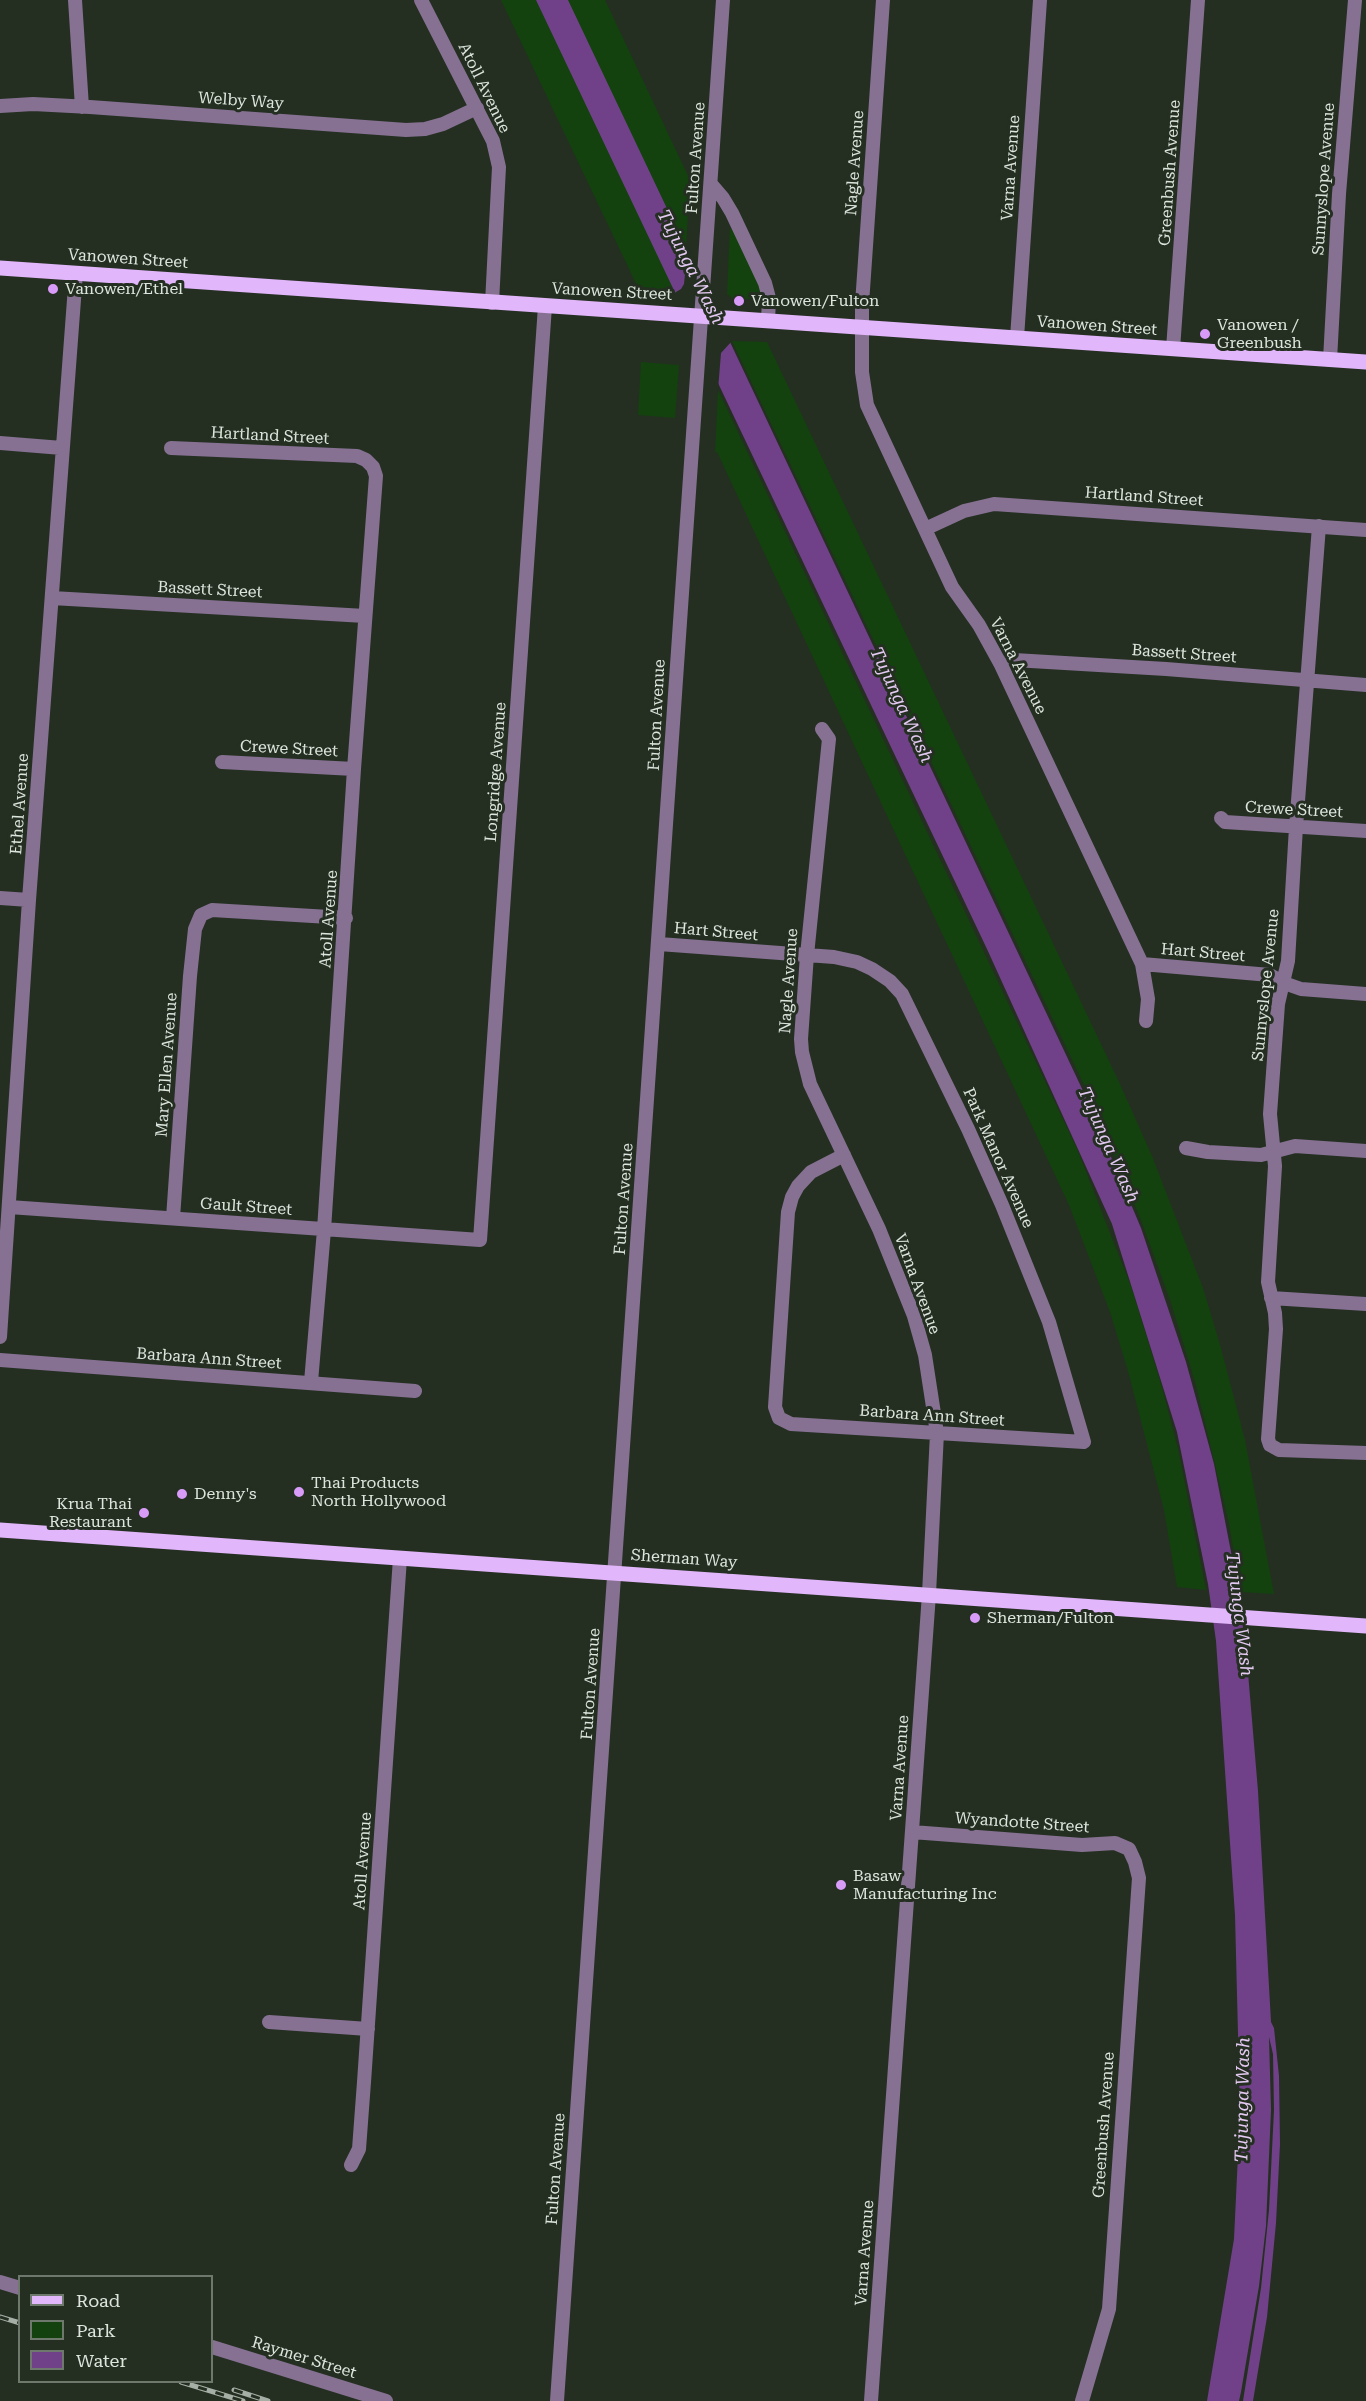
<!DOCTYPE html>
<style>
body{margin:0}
#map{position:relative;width:1366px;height:2401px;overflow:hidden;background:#242f22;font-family:"Roboto Serif",serif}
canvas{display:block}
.legend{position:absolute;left:18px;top:2275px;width:195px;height:108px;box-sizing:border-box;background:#242f22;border:2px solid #6e786c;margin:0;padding:8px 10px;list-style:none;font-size:18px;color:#dde5dc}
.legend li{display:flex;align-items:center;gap:12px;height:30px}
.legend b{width:30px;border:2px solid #6e786c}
</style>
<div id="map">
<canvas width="1366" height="2401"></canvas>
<ul class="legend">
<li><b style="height:8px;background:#e2b6fa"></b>Road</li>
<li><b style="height:16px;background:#13420e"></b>Park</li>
<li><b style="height:16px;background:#704188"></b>Water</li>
</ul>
</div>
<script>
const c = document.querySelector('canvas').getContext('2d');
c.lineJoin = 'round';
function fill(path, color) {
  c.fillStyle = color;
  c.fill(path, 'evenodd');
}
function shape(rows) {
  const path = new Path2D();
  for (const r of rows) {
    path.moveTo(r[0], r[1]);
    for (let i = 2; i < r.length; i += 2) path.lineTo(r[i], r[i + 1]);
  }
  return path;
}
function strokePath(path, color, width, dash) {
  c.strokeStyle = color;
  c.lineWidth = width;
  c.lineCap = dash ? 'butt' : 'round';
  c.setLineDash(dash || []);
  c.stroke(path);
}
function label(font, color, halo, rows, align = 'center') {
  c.font = font + ' "Roboto Serif",serif';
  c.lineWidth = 6;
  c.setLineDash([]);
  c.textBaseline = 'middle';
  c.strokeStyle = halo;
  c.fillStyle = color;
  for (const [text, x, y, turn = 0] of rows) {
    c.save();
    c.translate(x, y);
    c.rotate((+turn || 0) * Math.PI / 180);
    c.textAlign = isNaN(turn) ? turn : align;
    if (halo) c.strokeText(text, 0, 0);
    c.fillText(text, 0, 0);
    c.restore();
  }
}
const green = shape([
 [501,0,605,0,690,180,684,284,679,291,671,295,640,292],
 [730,229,735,229,759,282,763,300,732,298,727,294],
 [732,341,767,342,1120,1084,1152,1156,1203,1288,1221,1348,1245,1440,1274,1594,1241,1592,1228,1519,1196,1385,1170,1300,1141,1220,1094,1106],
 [641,362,679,365,675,418,638,415],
 [718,390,1077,1149,1132,1289,1161,1384,1178,1449,1206,1590,1177,1587,1164,1510,1128,1371,1110,1312,1069,1205,717,452,715,452]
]);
const water = shape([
 [536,0,568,0,681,238,1084,1093,1141,1228,1186,1362,1214,1464,1237,1583,1246,1649,1258,1791,1271,2022,1274,2028,1279,2076,1280,2144,1276,2223,1267,2317,1253,2401,1243,2401,1261,2288,1269,2210,1274,2110,1273,2054,1269,2037,1271,2110,1266,2226,1259,2286,1241,2392,1239,2401,1207,2401,1234,2239,1240,2113,1235,1915,1216,1641,1208,1584,1177,1432,1112,1224,987,949]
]);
const pier = shape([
 [688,246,732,341,721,353,718,390,671,295,681,289,684,284]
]);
const minor = shape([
 [75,0,82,107],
 [421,0,493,141,499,167,492,303],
 [883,0,862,304,862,372,867,405,952,587,979,625,1001,665,1142,964,1148,999,1146,1021],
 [0,106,33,104,90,107,406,130,425,129,443,124,477,108],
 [711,184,723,198,732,213,765,283,769,298,768,321],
 [1017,338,1040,0],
 [1173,349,1198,0],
 [1330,360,1339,194,1355,0],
 [0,443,62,448],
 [171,448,357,456,366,460,373,467,376,476,354,769,324,1230,311,1382],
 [1319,526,1296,827,1288,961,1278,1004,1270,1114,1275,1166,1268,1282,1275,1313,1276,1329,1268,1439,1270,1445,1279,1450,1366,1453],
 [925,529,964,511,994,504,1366,530],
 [52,598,365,616],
 [1001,665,1014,660,1166,669,1366,685],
 [822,729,829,739,807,955,801,1039,802,1052,810,1084,879,1229,914,1316,925,1355,937,1433,929,1594,871,2401],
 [222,762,354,769],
 [1221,818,1225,822,1366,831],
 [0,898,29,900],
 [659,944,834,957,857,962,872,969,890,981,902,994,968,1129,1002,1205,1049,1322,1084,1442,791,1424,779,1418,775,1407,788,1212,792,1197,798,1186,811,1172,844,1155],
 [1142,964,1270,975,1284,983,1301,989,1366,994],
 [1186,1148,1208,1152,1261,1155,1295,1146,1366,1151],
 [9,1207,480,1240,545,306],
 [173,1218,190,976,195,929,201,915,212,910,346,918],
 [1271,1298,1366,1304],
 [0,1337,29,900,76,273],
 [0,1360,415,1391],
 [912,1832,1082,1845,1115,1843,1129,1849,1135,1862,1139,1878,1109,2309,1082,2401],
 [269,2022,368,2029],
 [351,2165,359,2149,364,2082,400,1558],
 [0,2282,20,2288],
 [212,2347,386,2401],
 [557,2401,723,0]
]);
const major = shape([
 [0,268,1366,362],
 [0,1530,1366,1626]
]);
const rail = shape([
 [0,2317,20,2323],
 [181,2382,243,2401],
 [234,2390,268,2401]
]);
const markers = [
 [53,289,6,"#d89bf8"],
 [739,301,6,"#d89bf8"],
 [1205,334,6,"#d89bf8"],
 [299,1492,6,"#d89bf8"],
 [182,1494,6,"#d89bf8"],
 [144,1513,6,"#d89bf8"],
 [975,1618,6,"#d89bf8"],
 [841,1885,6,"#d89bf8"]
];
const streetNames = [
 ["Atoll Avenue",484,88,64],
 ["Welby Way",241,101,4],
 ["Fulton Avenue",696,158,-86],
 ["Nagle Avenue",855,163,-86],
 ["Varna Avenue",1011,168,-86],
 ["Greenbush Avenue",1170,173,-86],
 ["Sunnyslope Avenue",1324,179,-86],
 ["Vanowen Street",128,259,4],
 ["Vanowen Street",612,292,3],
 ["Vanowen Street",1097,326,4],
 ["Hartland Street",270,436,3],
 ["Hartland Street",1144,497,4],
 ["Bassett Street",210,590,3],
 ["Bassett Street",1184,654,4],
 ["Varna Avenue",1018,666,63],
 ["Fulton Avenue",657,715,-87],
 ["Crewe Street",289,749,3],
 ["Longridge Avenue",496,772,-86],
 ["Ethel Avenue",20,804,-86],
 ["Crewe Street",1294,810,3],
 ["Atoll Avenue",329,919,-86],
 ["Hart Street",716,932,5],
 ["Hart Street",1203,953,5],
 ["Nagle Avenue",789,981,-86],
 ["Sunnyslope Avenue",1266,985,-84],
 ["Mary Ellen Avenue",167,1065,-86],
 ["Park Manor Avenue",998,1158,66],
 ["Fulton Avenue",624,1199,-86],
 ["Gault Street",246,1207,4],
 ["Varna Avenue",917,1284,70],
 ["Barbara Ann Street",209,1359,4],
 ["Barbara Ann Street",932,1416,4],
 ["Sherman Way",684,1559,4],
 ["Fulton Avenue",591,1684,-86],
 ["Varna Avenue",900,1768,-86],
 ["Wyandotte Street",1022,1823,4],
 ["Atoll Avenue",363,1861,-86],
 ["Greenbush Avenue",1104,2125,-86],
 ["Fulton Avenue",556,2169,-86],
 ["Varna Avenue",865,2253,-86],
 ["Raymer Street",304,2358,17]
];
const poiNames = [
 ["Vanowen/Ethel",65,289],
 ["Vanowen/Fulton",751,301],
 ["Vanowen /",1217,325],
 ["Greenbush",1217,343],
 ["Thai Products",311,1483],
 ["North Hollywood",311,1501],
 ["Denny's",194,1494],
 ["Krua Thai",132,1504,"right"],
 ["Restaurant",132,1522,"right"],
 ["Sherman/Fulton",987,1618],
 ["Basaw",853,1876],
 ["Manufacturing Inc",853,1894]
];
const waterNames = [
 ["Tujunga Wash",690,267,63],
 ["Tujunga Wash",901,705,65],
 ["Tujunga Wash",1108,1145,66],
 ["Tujunga Wash",1239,1614,83],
 ["Tujunga Wash",1243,2100,-89]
];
fill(green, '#13420e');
fill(water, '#704188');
fill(pier, '#242f22');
strokePath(minor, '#867192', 14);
strokePath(major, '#e2b6fa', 15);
strokePath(rail, '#a6afa5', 5);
strokePath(rail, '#242f22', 3, [9]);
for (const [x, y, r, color] of markers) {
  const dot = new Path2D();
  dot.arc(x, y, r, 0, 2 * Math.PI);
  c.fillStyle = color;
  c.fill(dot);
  strokePath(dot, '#242f22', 2);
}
label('16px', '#dde5dc', '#242f22', streetNames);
label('16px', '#dde5dc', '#242f22', poiNames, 'left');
label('italic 18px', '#e4caf2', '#242f22', waterNames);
</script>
